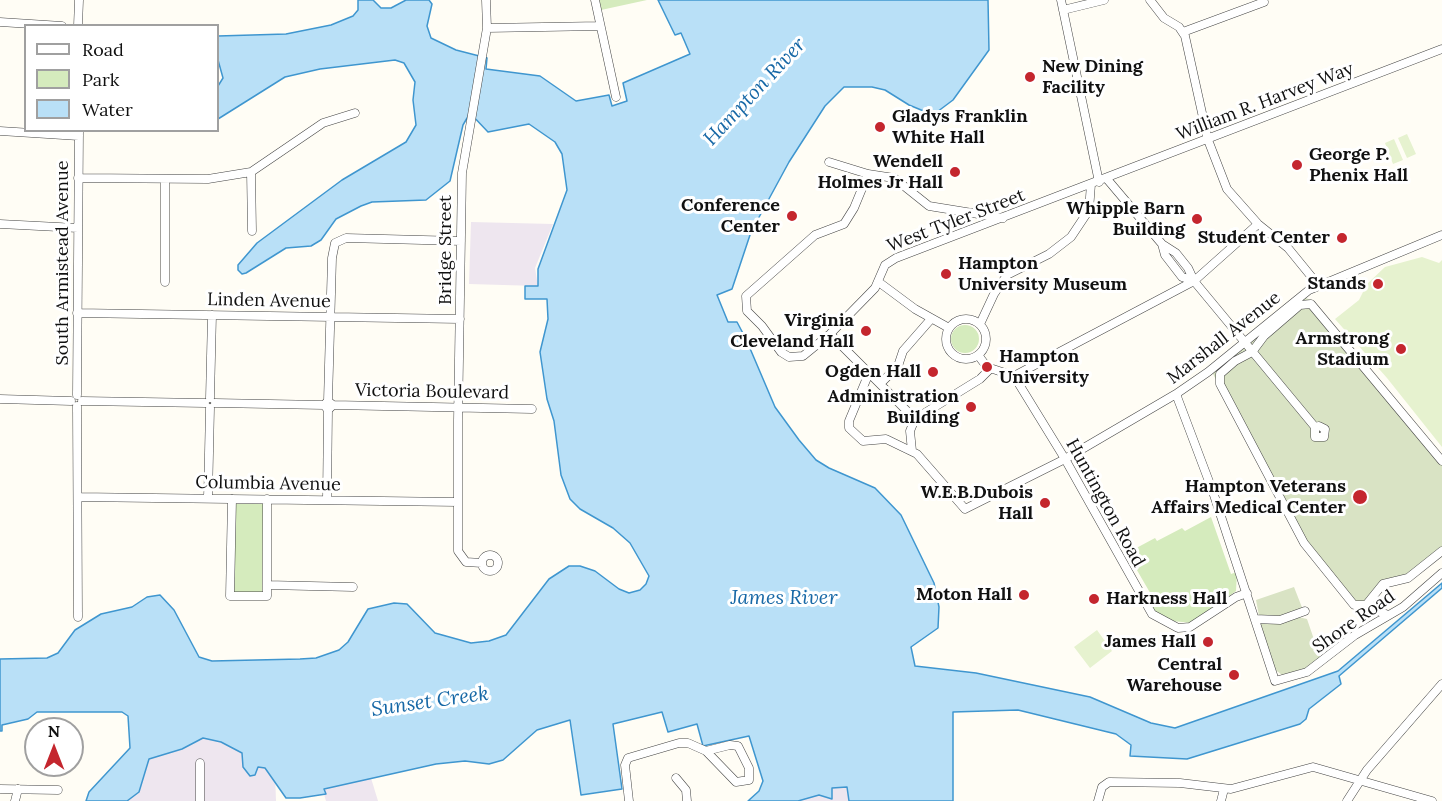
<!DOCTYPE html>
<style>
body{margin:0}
#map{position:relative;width:1442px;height:801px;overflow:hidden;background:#fffdf5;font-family:Lora,serif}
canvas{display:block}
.legend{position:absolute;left:24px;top:24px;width:195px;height:108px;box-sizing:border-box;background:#fff;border:2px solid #a0a0a0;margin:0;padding:8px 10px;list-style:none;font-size:18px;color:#111}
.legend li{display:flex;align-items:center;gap:12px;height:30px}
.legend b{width:30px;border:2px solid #a0a0a0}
.north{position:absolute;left:24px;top:717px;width:60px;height:60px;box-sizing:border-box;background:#fff;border:2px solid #a0a0a0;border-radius:50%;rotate:0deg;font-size:16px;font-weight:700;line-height:24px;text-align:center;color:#111}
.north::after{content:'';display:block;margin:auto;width:21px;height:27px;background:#c4262e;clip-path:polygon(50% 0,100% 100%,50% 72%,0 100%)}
</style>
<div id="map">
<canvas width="1442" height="801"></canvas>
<ul class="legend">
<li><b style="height:8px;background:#fff"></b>Road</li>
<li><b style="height:16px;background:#d5ebbd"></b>Park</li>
<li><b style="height:16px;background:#b9e0f7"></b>Water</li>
</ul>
<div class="north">N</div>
</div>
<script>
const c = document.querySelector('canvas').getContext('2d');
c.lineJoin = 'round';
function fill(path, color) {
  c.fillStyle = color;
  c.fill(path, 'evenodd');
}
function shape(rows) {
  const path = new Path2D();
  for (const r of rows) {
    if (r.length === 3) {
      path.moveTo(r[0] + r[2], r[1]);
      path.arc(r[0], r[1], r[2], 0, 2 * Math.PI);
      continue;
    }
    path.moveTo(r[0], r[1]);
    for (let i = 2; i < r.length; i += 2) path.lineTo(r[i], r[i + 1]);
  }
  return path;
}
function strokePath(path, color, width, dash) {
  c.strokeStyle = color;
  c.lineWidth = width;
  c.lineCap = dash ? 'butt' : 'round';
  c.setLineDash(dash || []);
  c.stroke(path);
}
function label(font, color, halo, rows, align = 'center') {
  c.font = font + ' Lora,serif';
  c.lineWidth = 6;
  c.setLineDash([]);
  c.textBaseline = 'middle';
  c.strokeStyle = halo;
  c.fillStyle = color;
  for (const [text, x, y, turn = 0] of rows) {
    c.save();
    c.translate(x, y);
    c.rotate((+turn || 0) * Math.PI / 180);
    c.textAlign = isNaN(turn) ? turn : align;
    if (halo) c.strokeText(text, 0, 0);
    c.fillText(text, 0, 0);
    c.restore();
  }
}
const industrial = shape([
 [471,222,553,224,535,268,538,286,469,284],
 [200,735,223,738,275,773,276,801,103,801,137,759],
 [371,778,378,801,326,801,322,788],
 [854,782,856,801,783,801]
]);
const green = shape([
 [599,0,647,0,601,10],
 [965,339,14],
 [235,504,263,504,262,592,234,592],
 [1211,517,1231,574,1237,572,1236,591,1192,623,1172,621,1156,613,1151,606,1156,603,1127,553,1155,538,1157,541,1182,528,1185,531]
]);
const cemetery = shape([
 [1303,297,1311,300,1442,456,1442,553,1408,581,1384,586,1361,617,1302,544,1212,372],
 [1294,587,1303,610,1279,618,1259,616,1256,600],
 [1298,617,1307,619,1320,657,1310,668,1282,675,1273,668,1260,622,1279,623]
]);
const pitch = shape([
 [1407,134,1416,154,1407,158,1398,138],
 [1394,139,1403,160,1393,164,1385,143],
 [1422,257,1439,263,1442,260,1442,447,1387,378,1335,319,1359,300,1367,284,1385,267],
 [1097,630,1112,651,1090,668,1074,647]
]);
const water = shape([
 [358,0,373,0,381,8,391,8,406,0,429,0,432,4,427,26,431,38,456,50,487,58,486,69,540,76,576,101,609,95,612,106,627,101,623,83,690,54,681,33,675,35,658,0,988,0,989,50,953,100,937,112,926,112,909,105,885,90,872,87,844,87,825,106,789,162,751,232,732,289,717,295,728,322,737,322,746,339,775,407,799,440,816,460,829,468,875,488,901,515,934,583,939,607,938,628,911,647,915,666,976,673,1090,697,1151,723,1175,728,1338,671,1442,583,1442,588,1339,676,1341,684,1309,709,1306,719,1300,724,1187,759,1130,756,1131,745,1116,734,1018,710,953,712,953,801,849,801,847,787,832,788,832,799,819,795,798,801,748,801,759,791,763,781,749,736,703,746,697,724,668,732,662,712,613,724,622,789,581,795,570,720,537,730,503,760,489,764,465,761,436,764,324,789,326,794,300,798,286,798,265,768,258,767,255,775,250,776,243,767,242,753,221,742,203,738,182,749,149,759,139,792,127,801,86,801,89,792,130,748,128,716,122,712,37,712,28,719,2,725,2,731,0,731,0,659,47,658,58,653,75,630,101,614,132,607,147,597,160,595,174,610,199,657,212,661,300,659,316,658,339,650,348,642,368,609,394,603,407,604,435,633,471,643,489,641,506,635,549,579,569,566,580,566,595,571,619,589,629,593,640,590,646,584,649,576,630,543,613,528,580,509,570,499,561,475,554,421,547,399,540,352,548,319,547,299,525,299,525,286,538,286,538,269,567,190,562,154,555,142,529,124,488,132,470,113,463,125,450,181,426,200,372,202,361,206,336,219,321,240,311,246,286,248,246,273,242,274,238,270,238,265,257,243,342,180,406,142,416,125,413,100,415,82,404,63,395,60,320,69,285,77,218,119,218,86,223,78,218,60,218,36,286,34,331,25,353,16,358,10,358,0]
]);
const minor = shape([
 [595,0,616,97],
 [1061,0,1099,182],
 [1150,0,1164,18,1179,27,1185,36,1208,140,1227,189,1258,224,1288,248,1319,286],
 [1063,10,1104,0],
 [0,22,62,26],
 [78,26,79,0],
 [487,28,600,26],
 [1183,32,1264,2],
 [0,131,79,136],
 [829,162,868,174,894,178,929,206,1003,218],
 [251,172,252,231],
 [868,174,854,208,844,224,815,235,746,296,747,311,762,326,781,352,789,357,803,356,830,334,875,288,885,265,896,258,1442,49],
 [78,178,208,179,251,172,323,123,355,113],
 [1107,179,1162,244,1176,253,1188,268,1194,281,1315,427,1315,437,1324,437,1325,429,1319,426,1315,427],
 [0,224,78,228],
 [1162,244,1165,255,1182,277,1194,281],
 [165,282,165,179],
 [880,283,915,309,949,328],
 [77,313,460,319],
 [966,339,20],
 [980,324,994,294,1007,275,1049,254,1071,237,1089,210,1091,184],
 [830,334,915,419],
 [978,355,987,367,1014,376,1194,281,1258,224],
 [869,373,849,421,849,428,863,441,886,439,917,454,965,509,1065,459,1176,394,1208,372,1309,290,1442,235],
 [1014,376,1065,459,1152,614,1178,628,1190,627,1236,597,1247,593],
 [880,384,898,366,903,351,931,319],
 [1176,394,1213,492,1275,681,1307,672,1355,635,1403,607,1442,573],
 [77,395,79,130],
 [210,398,212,315],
 [0,399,71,401],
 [82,401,205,403],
 [328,401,332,258,335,243,346,238,461,241],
 [215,403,324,405],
 [333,405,328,410,324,405,328,401,333,405,532,409],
 [77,406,78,617],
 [912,451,910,431,915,419,980,379,990,369],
 [1442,461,1311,304,1300,305,1264,336,1252,352,1235,361,1220,374,1220,384,1304,543,1354,605,1366,605,1383,584,1408,578,1442,551],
 [78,497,458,502],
 [208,498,210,408],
 [232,499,230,596,267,596,267,499],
 [327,499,328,410],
 [490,563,8],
 [482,563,466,562,458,551,458,421,462,173,487,28,486,0],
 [267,585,353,587],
 [1365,606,1388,615],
 [1255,619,1280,620,1305,611],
 [676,778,686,790,687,801],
 [0,789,58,790],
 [15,801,18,789],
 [200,801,200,763],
 [629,801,625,765,628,758,679,743,688,743,706,751,736,782,749,780,749,768,738,746,730,745,706,751],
 [1098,801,1102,787,1109,782,1180,783,1231,789,1313,767,1432,801],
 [1221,801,1224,789],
 [1347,801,1367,770,1442,684]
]);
const markers = [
 [1030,77,6,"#c4262e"],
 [880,127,6,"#c4262e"],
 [1297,165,6,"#c4262e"],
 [955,172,6,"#c4262e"],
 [792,216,6,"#c4262e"],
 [1197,219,6,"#c4262e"],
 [1342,238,6,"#c4262e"],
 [946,274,6,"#c4262e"],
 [1378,284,6,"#c4262e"],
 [866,331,6,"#c4262e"],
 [1401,349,6,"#c4262e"],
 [987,367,6,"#c4262e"],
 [933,372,6,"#c4262e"],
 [971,407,6,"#c4262e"],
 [1360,497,8,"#c4262e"],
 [1045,503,6,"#c4262e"],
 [1024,595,6,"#c4262e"],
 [1094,599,6,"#c4262e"],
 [1208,642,6,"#c4262e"],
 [1234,675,6,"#c4262e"]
];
const poiNames = [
 ["New Dining",1042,67,"left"],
 ["Facility",1042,88,"left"],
 ["Gladys Franklin",892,117,"left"],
 ["White Hall",892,138,"left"],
 ["George P.",1309,155,"left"],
 ["Phenix Hall",1309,176,"left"],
 ["Wendell",943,162],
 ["Holmes Jr Hall",943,183],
 ["Conference",780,206],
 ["Center",780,227],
 ["Whipple Barn",1185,209],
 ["Building",1185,230],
 ["Student Center",1330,238],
 ["Hampton",958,264,"left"],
 ["University Museum",958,285,"left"],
 ["Stands",1366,284],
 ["Virginia",854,321],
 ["Cleveland Hall",854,342],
 ["Armstrong",1389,339],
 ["Stadium",1389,360],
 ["Hampton",999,357,"left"],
 ["University",999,378,"left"],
 ["Ogden Hall",921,372],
 ["Administration",959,397],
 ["Building",959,418],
 ["Hampton Veterans",1346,487],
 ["Affairs Medical Center",1346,508],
 ["W.E.B.Dubois",1033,493],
 ["Hall",1033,514],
 ["Moton Hall",1012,595],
 ["Harkness Hall",1106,599,"left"],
 ["James Hall",1196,642],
 ["Central",1222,665],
 ["Warehouse",1222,686]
];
const streetNames = [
 ["William R. Harvey Way",1265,102,-21],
 ["West Tyler Street",956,221,-21],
 ["Bridge Street",446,250,-90],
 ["South Armistead Avenue",63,263,-90],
 ["Linden Avenue",269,301,1],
 ["Marshall Avenue",1224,338,-38],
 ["Victoria Boulevard",432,392,1],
 ["Columbia Avenue",268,484,1],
 ["Huntington Road",1105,503,61],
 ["Shore Road",1354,622,-35]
];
const waterNames = [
 ["Hampton River",755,92,-47],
 ["James River",784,598],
 ["Sunset Creek",430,702,-8]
];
fill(industrial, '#eee6ef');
fill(green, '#d5ebbd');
fill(cemetery, '#d9e3c4');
fill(pitch, '#e6f2cf');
fill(water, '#b9e0f7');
strokePath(water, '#3f96cf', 1.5);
strokePath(minor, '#444', 9);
strokePath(minor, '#fff', 8);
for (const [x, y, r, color] of markers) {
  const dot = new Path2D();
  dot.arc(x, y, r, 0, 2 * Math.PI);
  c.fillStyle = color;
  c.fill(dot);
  strokePath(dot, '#fff', 2);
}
label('bold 18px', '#111', '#fff', poiNames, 'right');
label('18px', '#111', '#fff', streetNames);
label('italic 20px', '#1768a6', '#fff', waterNames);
</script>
